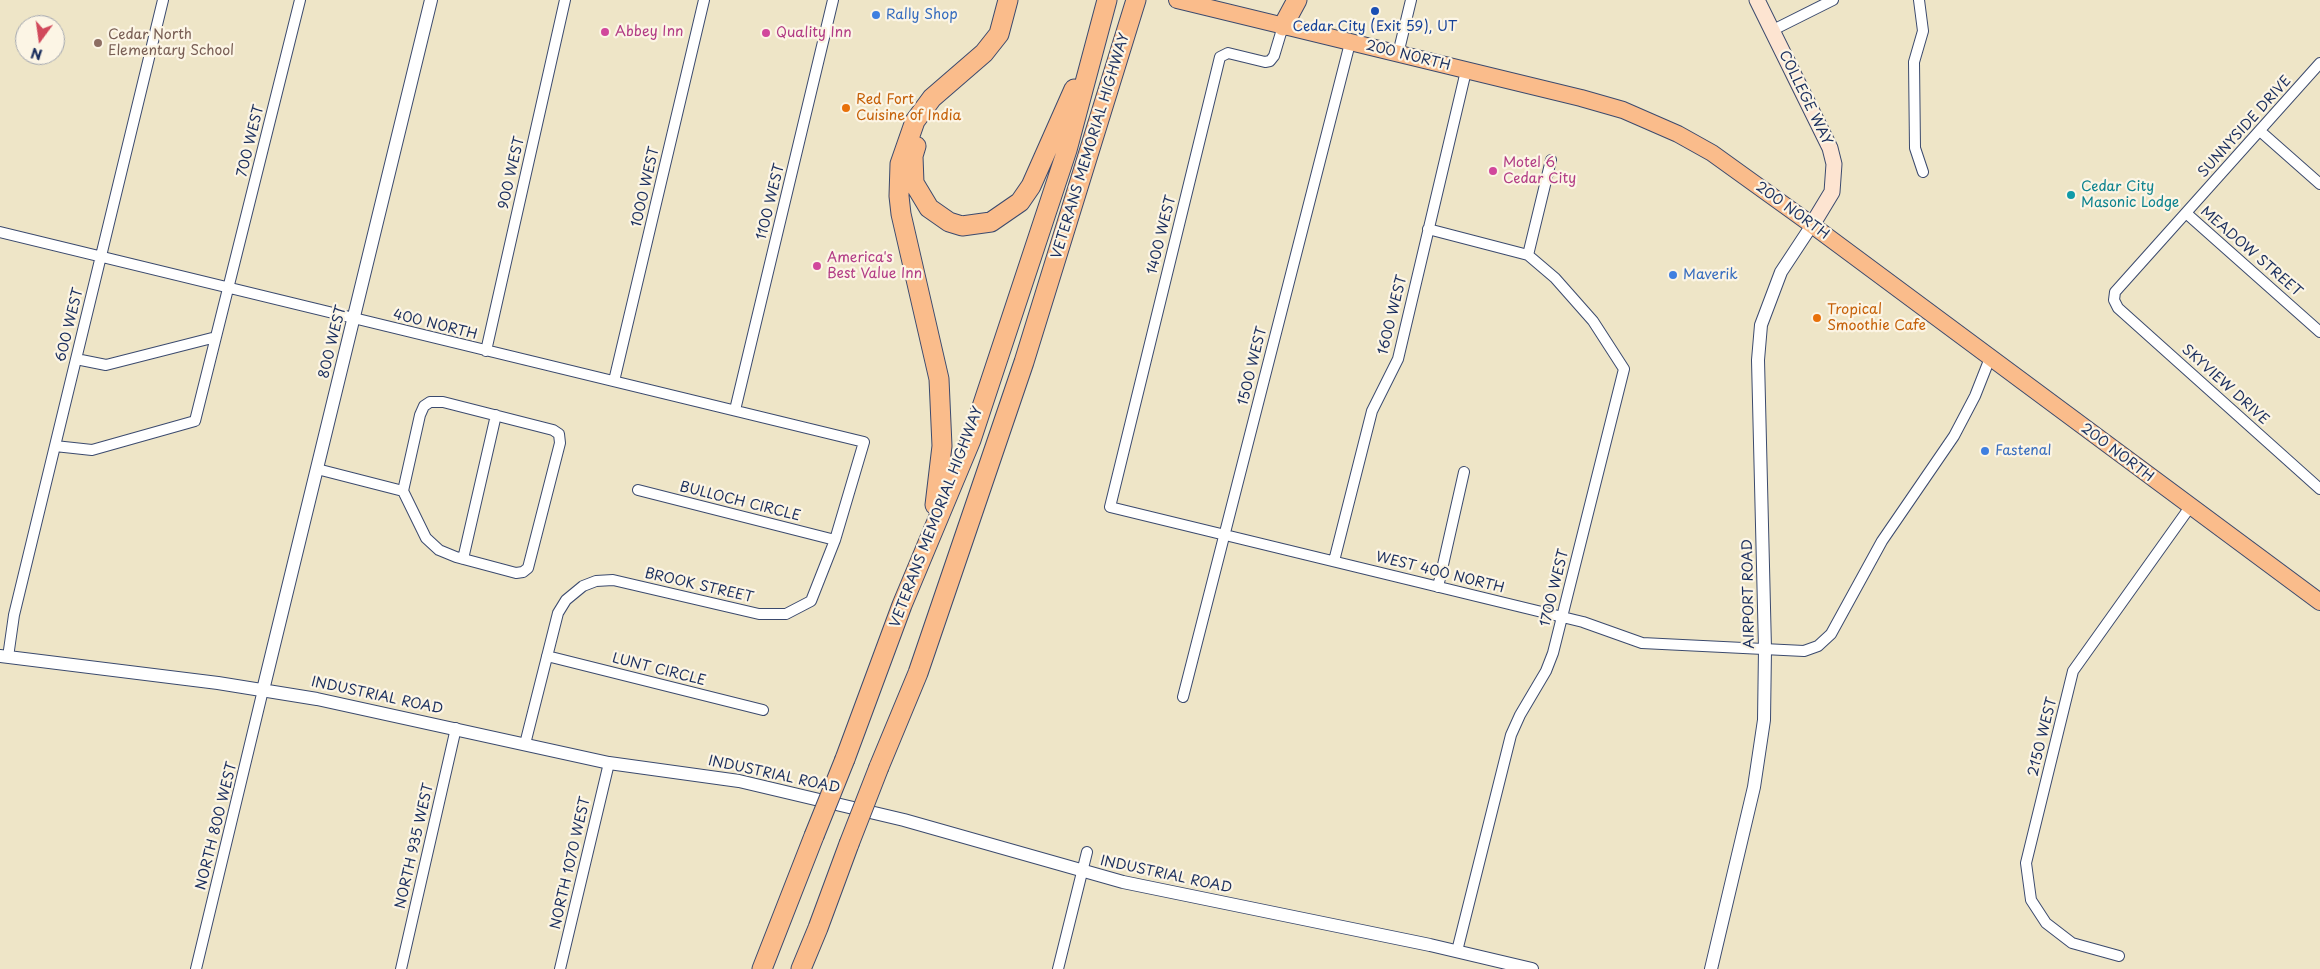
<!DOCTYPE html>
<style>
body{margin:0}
#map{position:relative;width:2320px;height:969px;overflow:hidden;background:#eee5c7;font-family:"Playpen Sans",sans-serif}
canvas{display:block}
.north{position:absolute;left:15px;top:15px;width:50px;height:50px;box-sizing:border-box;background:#fcf5e5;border:1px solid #a2a6af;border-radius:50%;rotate:194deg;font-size:14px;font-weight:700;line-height:20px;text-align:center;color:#1b2f5e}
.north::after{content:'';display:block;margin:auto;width:18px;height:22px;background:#d1495b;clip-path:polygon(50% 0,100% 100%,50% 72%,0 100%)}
</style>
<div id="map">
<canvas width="2320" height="969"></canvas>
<div class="north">N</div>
</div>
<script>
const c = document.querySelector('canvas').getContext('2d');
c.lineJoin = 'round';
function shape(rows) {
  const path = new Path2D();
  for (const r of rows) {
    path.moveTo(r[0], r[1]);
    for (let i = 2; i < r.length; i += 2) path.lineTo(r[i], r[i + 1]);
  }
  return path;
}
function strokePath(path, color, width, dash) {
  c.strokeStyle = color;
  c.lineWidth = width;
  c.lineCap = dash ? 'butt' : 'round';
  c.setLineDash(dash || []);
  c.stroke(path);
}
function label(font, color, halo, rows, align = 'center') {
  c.font = font + ' "Playpen Sans",sans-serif';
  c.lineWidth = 4.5;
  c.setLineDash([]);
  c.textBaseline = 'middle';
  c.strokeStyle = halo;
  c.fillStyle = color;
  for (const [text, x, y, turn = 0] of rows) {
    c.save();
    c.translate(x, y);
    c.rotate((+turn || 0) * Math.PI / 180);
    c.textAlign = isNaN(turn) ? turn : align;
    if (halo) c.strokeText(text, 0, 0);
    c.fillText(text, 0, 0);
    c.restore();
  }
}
const minor = shape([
 [1919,0,1923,31,1914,62,1915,148,1923,172],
 [1283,26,1274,56,1270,61,1265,62,1228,53,1220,57,1110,507,1583,622,1642,643,1804,651,1818,646,1831,634,1882,541,1954,436,1975,396,1990,358],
 [1771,31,1833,0],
 [1398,54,1411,0],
 [2320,63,2115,292,2114,300,2118,308,2320,489],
 [2260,131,2320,184],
 [2186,213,2320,332],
 [1428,229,1528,255,1555,278,1593,321,1624,369,1553,653,1546,671,1520,715,1511,735,1457,951],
 [0,232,864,442,835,540,811,601,786,614,759,614,613,580,596,581,583,586,566,600,558,613,525,744],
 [1528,255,1551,160],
 [486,351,565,0],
 [76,359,106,365,216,337],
 [614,381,704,0],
 [735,410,833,0],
 [55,446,92,450,195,421,300,0],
 [317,469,403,491,420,415,424,406,430,402,443,402,553,430,559,434,560,443,528,568,523,572,516,573,456,557,439,550,426,538,403,491],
 [638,490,835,540],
 [463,559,496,415],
 [1334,561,1372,411,1398,359,1466,71],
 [1438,587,1464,472],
 [547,656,763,710],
 [8,657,14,615,163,0],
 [1183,697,1350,43],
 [2119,956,2072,943,2046,923,2031,900,2026,863,2073,671,2190,507],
 [196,969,263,690],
 [401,969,456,728],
 [560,969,609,763],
 [1058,969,1087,852]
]);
const tertiary = shape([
 [0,656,218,683,317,699,609,763,739,781,904,820,1123,882,1430,945,1532,969],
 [263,690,431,0],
 [1711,969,1754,787,1764,720,1765,649,1758,360,1761,325,1781,272,1812,225]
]);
const secondary = shape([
 [1757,0,1830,148,1834,164,1832,192,1812,225]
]);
const primary = shape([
 [1177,0,1581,98,1623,110,1678,134,1712,153,1812,225,2320,602]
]);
const motorway = shape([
 [1283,26,1297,0],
 [916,146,913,156,914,183,929,208,949,222,962,226,991,222,1020,202,1031,186,1074,89],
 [935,505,942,446,939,379,901,214,899,196,900,164,915,121,932,98,984,53,999,34,1008,0],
 [845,759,902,605,971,440,1067,150,1107,0],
 [879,767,918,673,1024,362,1136,0],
 [762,969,814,836],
 [801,969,818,928,849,844]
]);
const motorwayBridge = shape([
 [814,836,845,759],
 [849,844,879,767]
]);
const markers = [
 [1375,11,5,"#1a4fb4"],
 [876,15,5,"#3f7fe0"],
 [605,32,5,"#d1479c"],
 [766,33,5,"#d1479c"],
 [98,43,5,"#8d6e63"],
 [846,108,5,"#e8710a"],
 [1493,171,5,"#d1479c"],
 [2071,195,5,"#0f9aa8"],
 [817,266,5,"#d1479c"],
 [1673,275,5,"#3f7fe0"],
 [1817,318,5,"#e8710a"],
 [1985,451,5,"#3f7fe0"]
];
const shopNames = [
 ["Rally Shop",886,15],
 ["Maverik",1683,275],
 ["Fastenal",1995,451]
];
const transitNames = [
 ["Cedar City (Exit 59), UT",1375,27]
];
const hotelNames = [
 ["Abbey Inn",615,32],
 ["Quality Inn",776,33],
 ["Motel 6",1503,163],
 ["Cedar City",1503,179],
 ["America's",827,258],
 ["Best Value Inn",827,274]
];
const educationNames = [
 ["Cedar North",108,35],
 ["Elementary School",108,51]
];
const streetNames = [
 ["200 NORTH",1408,56,14],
 ["COLLEGE WAY",1805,98,64],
 ["SUNNYSIDE DRIVE",2245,127,-48],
 ["700 WEST",251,141,-76],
 ["VETERANS MEMORIAL HIGHWAY",1091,146,-73],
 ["900 WEST",512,173,-77],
 ["1000 WEST",646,187,-77],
 ["1100 WEST",771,202,-76],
 ["200 NORTH",1792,211,36],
 ["1400 WEST",1162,235,-76],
 ["MEADOW STREET",2251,252,41],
 ["1600 WEST",1393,315,-76],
 ["600 WEST",70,325,-76],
 ["400 NORTH",435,325,14],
 ["800 WEST",333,342,-76],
 ["1500 WEST",1253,366,-76],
 ["SKYVIEW DRIVE",2225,385,42],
 ["200 NORTH",2117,453,37],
 ["BULLOCH CIRCLE",740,502,14],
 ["VETERANS MEMORIAL HIGHWAY",937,517,-69],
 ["WEST 400 NORTH",1440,573,14],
 ["BROOK STREET",699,586,13],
 ["1700 WEST",1555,588,-76],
 ["AIRPORT ROAD",1749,594,-91],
 ["LUNT CIRCLE",659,670,14],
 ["INDUSTRIAL ROAD",377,696,12],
 ["2150 WEST",2043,737,-76],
 ["INDUSTRIAL ROAD",774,775,12],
 ["NORTH 800 WEST",217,826,-76],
 ["NORTH 935 WEST",415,846,-77],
 ["NORTH 1070 WEST",571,863,-77],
 ["INDUSTRIAL ROAD",1166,875,12]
];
const foodNames = [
 ["Red Fort",856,100],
 ["Cuisine of India",856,116],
 ["Tropical",1827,310],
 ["Smoothie Cafe",1827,326]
];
const cultureNames = [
 ["Cedar City",2081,187],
 ["Masonic Lodge",2081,203]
];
strokePath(minor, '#3b4a6e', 12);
strokePath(tertiary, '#3b4a6e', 14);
strokePath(secondary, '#3b4a6e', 17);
strokePath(primary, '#3b4a6e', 18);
strokePath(motorway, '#3b4a6e', 21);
strokePath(minor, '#fff', 10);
strokePath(tertiary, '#fff', 12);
strokePath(secondary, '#fde4d1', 15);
strokePath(primary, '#fabc8b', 16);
strokePath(motorway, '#fabc8b', 19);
strokePath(motorwayBridge, '#3b4a6e', 21, []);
strokePath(motorwayBridge, '#fabc8b', 19);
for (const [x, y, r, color] of markers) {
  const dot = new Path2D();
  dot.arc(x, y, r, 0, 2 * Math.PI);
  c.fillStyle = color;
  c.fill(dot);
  strokePath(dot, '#fcf5e5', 2);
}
label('14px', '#366cbe', '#fcf5e5', shopNames, 'left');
label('14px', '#164399', '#fcf5e5', transitNames);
label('14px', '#b23c85', '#fcf5e5', hotelNames, 'left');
label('14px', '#785e54', '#fcf5e5', educationNames, 'left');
label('14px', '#1b2f5e', '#fcf5e5', streetNames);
label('14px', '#c56008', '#fcf5e5', foodNames, 'left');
label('14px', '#0d838f', '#fcf5e5', cultureNames, 'left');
</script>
